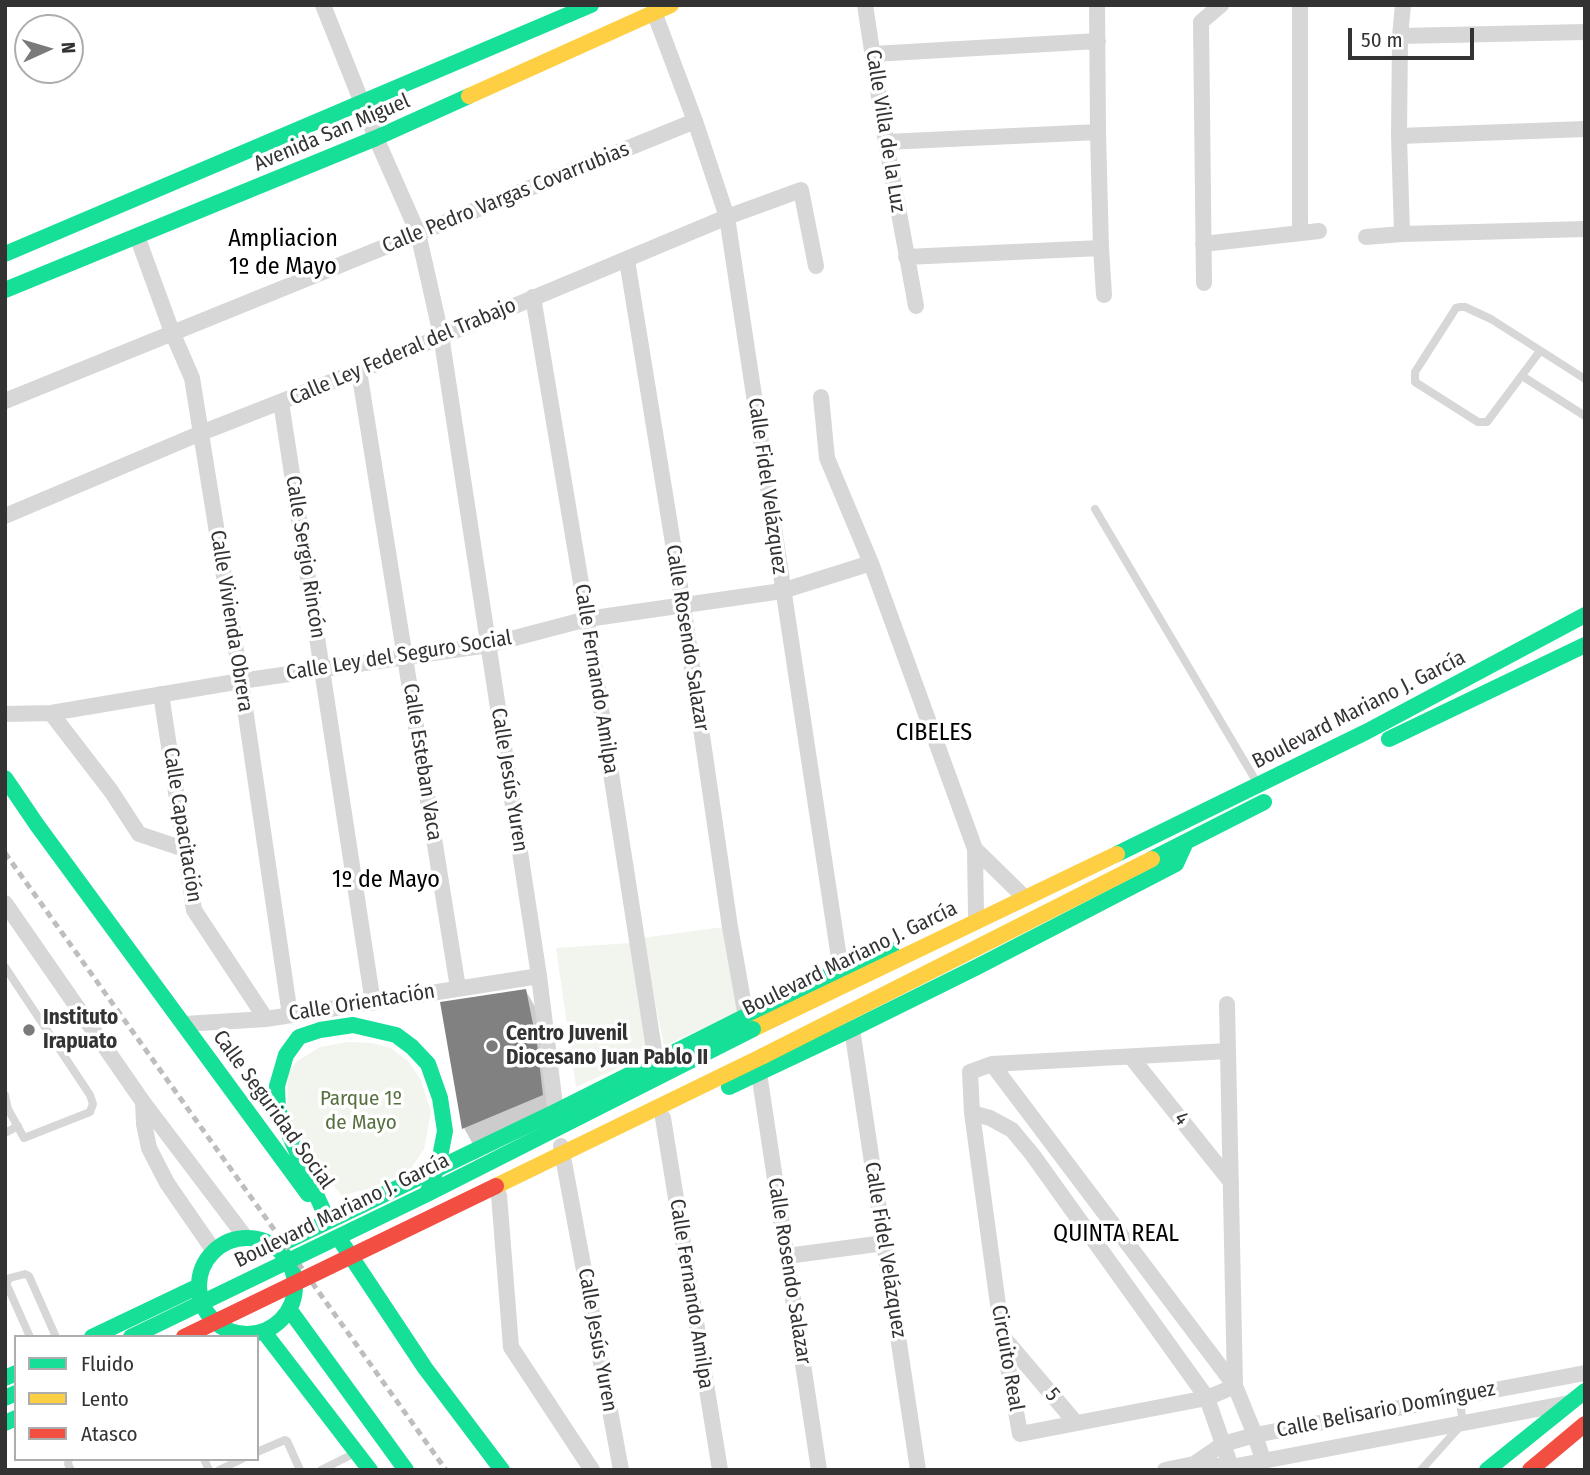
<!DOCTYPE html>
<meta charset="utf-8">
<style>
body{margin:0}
#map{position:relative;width:1590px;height:1475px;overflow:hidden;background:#fff;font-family:"Fira Sans Condensed",sans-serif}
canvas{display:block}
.frame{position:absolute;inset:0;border:7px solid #333;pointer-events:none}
.legend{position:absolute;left:14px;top:1335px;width:245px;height:126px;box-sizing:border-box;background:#fff;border:2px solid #adadad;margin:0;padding:9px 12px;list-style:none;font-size:21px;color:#333}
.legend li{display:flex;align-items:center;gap:14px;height:35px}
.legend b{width:35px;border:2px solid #adadad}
.north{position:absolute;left:14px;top:14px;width:70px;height:70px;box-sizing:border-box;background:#fff;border:2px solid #adadad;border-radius:50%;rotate:86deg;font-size:19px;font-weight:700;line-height:28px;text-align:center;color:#333}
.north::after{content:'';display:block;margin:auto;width:24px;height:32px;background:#7a7a7a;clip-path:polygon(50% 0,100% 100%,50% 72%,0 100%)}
.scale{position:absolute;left:1348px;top:28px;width:126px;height:32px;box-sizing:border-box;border:4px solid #333;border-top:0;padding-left:9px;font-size:21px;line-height:24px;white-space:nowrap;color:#333;-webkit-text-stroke:5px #fff;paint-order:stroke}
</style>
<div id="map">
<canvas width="1590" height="1475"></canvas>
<div class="frame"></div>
<ul class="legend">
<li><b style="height:9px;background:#16e098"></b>Fluido</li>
<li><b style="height:9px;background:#ffcf43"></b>Lento</li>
<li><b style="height:9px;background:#f24e42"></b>Atasco</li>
</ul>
<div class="north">N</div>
<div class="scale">50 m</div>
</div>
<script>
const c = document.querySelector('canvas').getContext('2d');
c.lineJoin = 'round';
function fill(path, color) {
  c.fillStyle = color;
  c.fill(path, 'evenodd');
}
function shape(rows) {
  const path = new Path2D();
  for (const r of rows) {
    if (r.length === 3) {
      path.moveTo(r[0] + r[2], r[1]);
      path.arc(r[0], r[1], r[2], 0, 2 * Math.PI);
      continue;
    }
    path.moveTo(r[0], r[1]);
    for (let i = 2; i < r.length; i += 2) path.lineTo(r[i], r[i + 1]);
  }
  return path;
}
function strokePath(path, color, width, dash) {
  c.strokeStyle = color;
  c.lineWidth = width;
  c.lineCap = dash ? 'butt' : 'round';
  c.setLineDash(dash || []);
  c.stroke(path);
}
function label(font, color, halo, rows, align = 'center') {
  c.font = font + ' "Fira Sans Condensed",sans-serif';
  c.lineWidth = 7;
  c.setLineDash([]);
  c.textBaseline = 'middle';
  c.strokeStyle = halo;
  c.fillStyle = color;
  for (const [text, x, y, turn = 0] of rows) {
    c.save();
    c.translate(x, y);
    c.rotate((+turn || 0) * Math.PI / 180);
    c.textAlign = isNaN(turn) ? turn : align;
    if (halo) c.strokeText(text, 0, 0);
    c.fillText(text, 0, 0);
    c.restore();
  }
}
const green = shape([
 [724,927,738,1012,664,1046,642,938],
 [630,943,649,1054,576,1087,556,948],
 [348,1042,372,1043,391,1048,409,1062,421,1080,431,1112,424,1149,410,1170,370,1188,342,1196,313,1160,287,1115,288,1074,296,1062,320,1047]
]);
const shadow = shape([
 [526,991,537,1010,553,1115,475,1148,464,1128]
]);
const building = shape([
 [526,989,537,1044,543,1095,462,1129,440,1002]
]);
const lane = shape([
 [1540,351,1487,422,1478,422,1415,382,1415,372,1456,308,1460,307,1465,307,1491,319,1585,379],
 [1522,376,1585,416],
 [1095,509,1256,781],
 [5,967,90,1095,93,1104,90,1112,24,1138,8,1109,5,1095],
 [5,1133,18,1126],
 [30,1337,6,1283,10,1278,25,1274,29,1276,56,1337],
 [257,1452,285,1440,287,1441,300,1470],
 [69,1459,68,1464,71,1470],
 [204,1459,209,1470],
 [219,1470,242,1459],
 [321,1470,353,1454],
 [1421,1470,1463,1423,1459,1396]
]);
const street = shape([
 [323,5,376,138,418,233,441,335,539,976,557,1121],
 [865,5,886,142,916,306],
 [1097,5,1098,132,1101,248,1104,295],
 [1300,5,1300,232],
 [654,12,695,121,727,217,841,971],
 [1400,36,1585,32],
 [873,54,1098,41],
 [1399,136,1585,129],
 [886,142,1098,132],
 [1402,234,1399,136,1400,36,1403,5],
 [137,236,172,332,192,378,241,681,290,1015],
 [1366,237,1402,234,1585,229],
 [1203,244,1319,231],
 [906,257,1101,248],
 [627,260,683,605,730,927,746,1017],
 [1204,283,1201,22,1221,5],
 [533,297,587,619,656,1062],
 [359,371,458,988],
 [821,397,827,458,871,563,975,849,976,915],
 [5,401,695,121],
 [281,402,373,1003],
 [5,516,201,433,359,371,727,217,801,190,816,266],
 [161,694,194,910,266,1019],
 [51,713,111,791,139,834,184,849],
 [5,714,51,713,241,681,488,645,587,619,782,591,871,563],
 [975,849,1022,895],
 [5,903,143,1102,246,1238],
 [1227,1004,1235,1386],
 [184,1024,266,1019,539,976],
 [852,1029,918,1470],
 [1228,1051,992,1064,970,1072,972,1113,1002,1334,1020,1434,1207,1398,1235,1386],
 [1131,1057,1231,1182],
 [992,1064,1235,1386,1255,1435,1263,1460],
 [759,1073,819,1470],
 [143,1102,144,1124,149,1148,167,1183,214,1251],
 [972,1113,990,1118,1012,1130,1032,1154,1207,1398,1231,1467],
 [663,1118,720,1470],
 [561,1146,621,1470],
 [499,1195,511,1347,592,1470],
 [787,1256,884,1243],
 [1003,1337,1076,1423],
 [1194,1464,1223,1444,1255,1435,1585,1373],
 [1165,1470,1194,1464,1231,1467,1569,1403]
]);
const fast = shape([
 [5,254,591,5],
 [5,290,376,138,469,96],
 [1389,739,1585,645],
 [5,778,37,825,308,1194],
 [1117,854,1366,732,1585,615],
 [1152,859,1264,802],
 [729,1087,852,1029,977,967,1176,864,1186,842],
 [278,1110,328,1221],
 [247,1286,48],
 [342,1243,425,1368,502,1470],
 [275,1247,555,1112,810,984,891,950],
 [289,1309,406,1470],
 [264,1332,370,1470],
 [92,1337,199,1286],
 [5,1378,16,1373],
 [5,1398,16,1393],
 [5,1423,16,1418],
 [1487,1470,1585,1391]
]);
const slow = shape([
 [469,96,671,5],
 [753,1029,1117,854],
 [763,1056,1152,859]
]);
const jam = shape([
 [1530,1470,1585,1424]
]);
const rail = shape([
 [5,853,446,1470]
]);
const fastBridge = shape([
 [278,1110,277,1086,286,1055,299,1037,320,1030,353,1025,396,1035,412,1047,428,1064,440,1098,445,1131,439,1162,427,1194],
 [131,1337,427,1194,753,1029]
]);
const slowBridge = shape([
 [496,1186,763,1056]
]);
const jamBridge = shape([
 [184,1337,496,1186]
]);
const markers = [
 [29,1030,7,"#7a7a7a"],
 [492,1046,7,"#7a7a7a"]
];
const streetNames = [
 ["Calle Villa de la Luz",885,131,81],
 ["Avenida San Miguel",332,133,-23],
 ["Calle Pedro Vargas Covarrubias",506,198,-22],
 ["Calle Ley Federal del Trabajo",403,352,-23],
 ["Calle Fidel Velázquez",767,486,82],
 ["Calle Sergio Rincón",305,557,81],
 ["Calle Vivienda Obrera",231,621,81],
 ["Calle Rosendo Salazar",687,638,81],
 ["Calle Ley del Seguro Social",399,656,-9],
 ["Calle Fernando Amilpa",596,679,81],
 ["Boulevard Mariano J. García",1359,710,-27],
 ["Calle Esteban Vaca",422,762,81],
 ["Calle Jesús Yuren",509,780,81],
 ["Calle Capacitación",182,825,81],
 ["Boulevard Mariano J. García",850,959,-26],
 ["Calle Orientación",362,1003,-9],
 ["Calle Seguridad Social",273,1110,54],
 ["4",1181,1119,51],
 ["Boulevard Mariano J. García",342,1211,-26],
 ["Calle Fidel Velázquez",885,1250,81],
 ["Calle Rosendo Salazar",789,1271,81],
 ["Calle Fernando Amilpa",691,1294,81],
 ["Calle Jesús Yuren",597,1340,80],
 ["Circuito Real",1007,1358,80],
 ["5",1052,1395,50],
 ["Calle Belisario Domínguez",1386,1410,-11]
];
const poiNames = [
 ["Instituto",43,1018],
 ["Irapuato",43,1042],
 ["Centro Juvenil",506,1034],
 ["Diocesano Juan Pablo II",506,1058]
];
const parkNames = [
 ["Parque 1º",361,1099],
 ["de Mayo",361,1123]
];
const quarterNames = [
 ["Ampliacion",283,239],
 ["1º de Mayo",283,267],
 ["CIBELES",934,733],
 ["1º de Mayo",386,880],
 ["QUINTA REAL",1116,1234]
];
fill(green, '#f1f5ed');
fill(shadow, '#0003');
fill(building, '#818181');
strokePath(lane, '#d7d7d7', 8);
strokePath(street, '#d7d7d7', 16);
strokePath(fast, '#16e098', 16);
strokePath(slow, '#ffcf43', 16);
strokePath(jam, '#f24e42', 16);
strokePath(rail, '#bebebe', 5, [7, 5]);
strokePath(fastBridge, '#16e098', 16);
strokePath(slowBridge, '#ffcf43', 16);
strokePath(jamBridge, '#f24e42', 16);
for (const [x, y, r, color] of markers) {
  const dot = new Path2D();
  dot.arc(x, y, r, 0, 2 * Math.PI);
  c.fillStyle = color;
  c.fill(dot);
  strokePath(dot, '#fff', 2.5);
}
label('21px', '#333', '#fff', streetNames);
label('bold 21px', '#333', '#fff', poiNames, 'left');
label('21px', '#56703f', '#fff', parkNames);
label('24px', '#000', '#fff', quarterNames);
</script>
